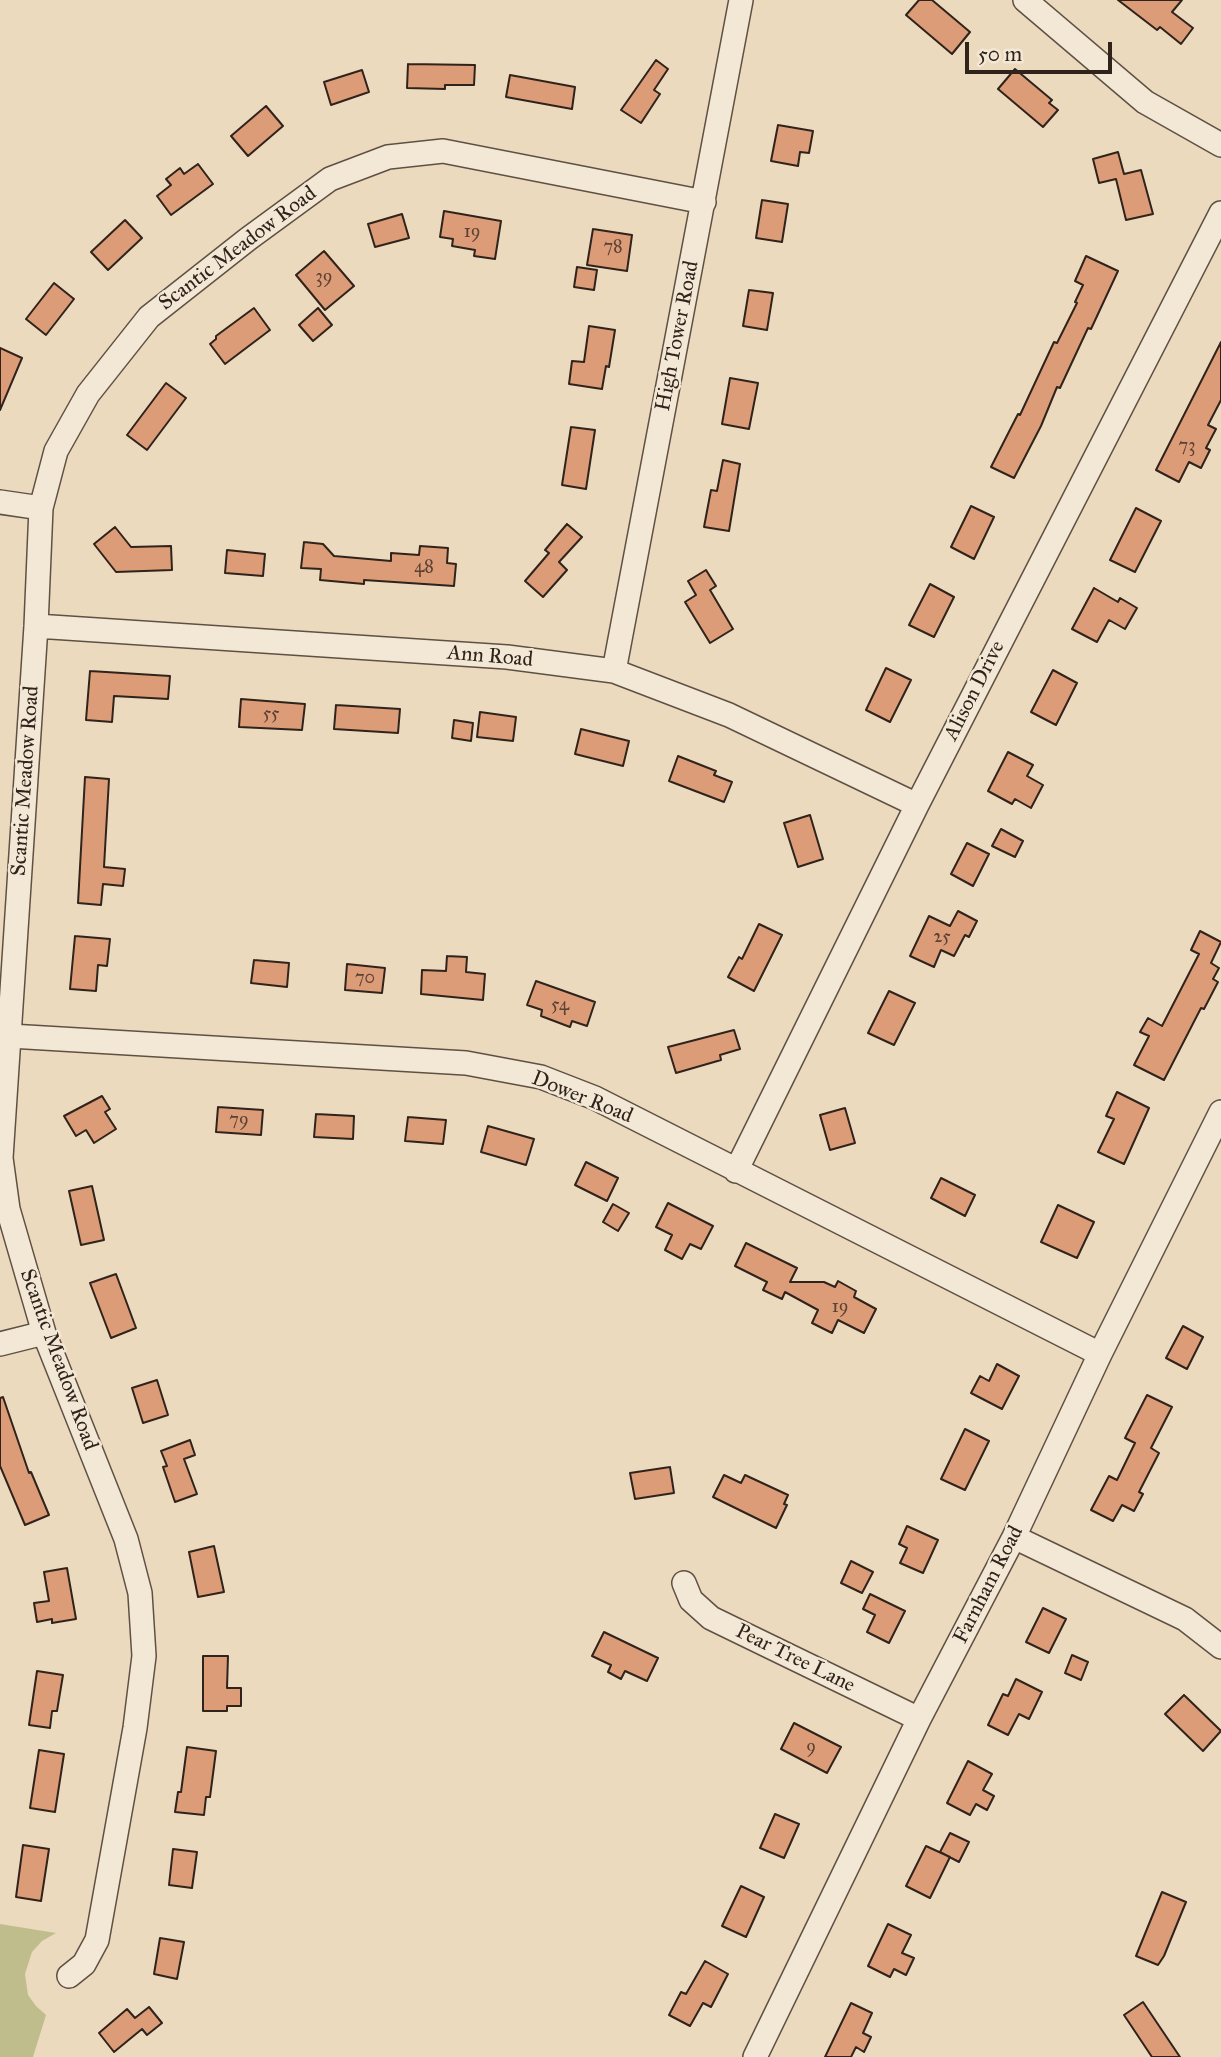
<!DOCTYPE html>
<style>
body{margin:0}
#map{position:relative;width:1221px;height:2057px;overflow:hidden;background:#ecdabe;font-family:"IM FELL Great Primer",serif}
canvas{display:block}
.scale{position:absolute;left:965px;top:42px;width:147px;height:32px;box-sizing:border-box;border:4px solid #2f231c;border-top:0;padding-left:9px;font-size:21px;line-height:24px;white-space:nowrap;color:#2f231c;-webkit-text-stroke:5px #f3e7d5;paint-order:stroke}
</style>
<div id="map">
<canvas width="1221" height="2057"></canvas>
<div class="scale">50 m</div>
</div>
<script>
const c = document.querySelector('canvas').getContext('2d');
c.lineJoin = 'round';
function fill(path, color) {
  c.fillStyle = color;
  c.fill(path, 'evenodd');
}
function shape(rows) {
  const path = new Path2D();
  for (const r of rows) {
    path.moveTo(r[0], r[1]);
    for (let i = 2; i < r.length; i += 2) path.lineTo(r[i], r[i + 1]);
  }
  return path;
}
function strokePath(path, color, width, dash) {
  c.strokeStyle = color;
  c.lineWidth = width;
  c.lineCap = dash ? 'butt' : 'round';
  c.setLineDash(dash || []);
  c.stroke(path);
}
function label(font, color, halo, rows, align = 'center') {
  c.font = font + ' "IM FELL Great Primer",serif';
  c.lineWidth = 5;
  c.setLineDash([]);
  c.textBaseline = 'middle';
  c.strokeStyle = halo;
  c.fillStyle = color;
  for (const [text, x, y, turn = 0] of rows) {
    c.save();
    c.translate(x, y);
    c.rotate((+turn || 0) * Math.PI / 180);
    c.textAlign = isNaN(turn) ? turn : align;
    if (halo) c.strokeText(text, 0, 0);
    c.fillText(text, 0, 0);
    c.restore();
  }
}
const green = shape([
 [0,1924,56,1933,42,1941,32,1952,25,1974,28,1995,36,2006,46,2015,33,2057,0,2057]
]);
const building = shape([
 [919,0,932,0,970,32,952,54,906,15,919,0],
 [1118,0,1182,0,1172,12,1193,28,1181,44,1160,27,1157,30,1118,0],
 [656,60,668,69,654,90,660,94,641,123,621,110,656,60],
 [408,64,475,65,474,85,445,85,445,89,407,88,408,64],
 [1015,69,1052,100,1049,103,1058,110,1043,127,998,89,1015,69],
 [362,70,369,92,331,105,324,82,362,70],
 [510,75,575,87,572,109,506,97,510,75],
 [266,106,283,126,248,156,231,136,266,106],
 [778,125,813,131,809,153,800,152,798,166,771,161,778,125],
 [1118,152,1124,174,1141,170,1153,214,1126,220,1116,179,1099,183,1093,159,1118,152],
 [198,164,213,184,171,215,157,196,171,185,166,179,180,168,184,174,198,164],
 [762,200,788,204,782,242,756,238,762,200],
 [444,211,501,221,495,259,474,256,475,250,452,246,453,239,440,237,444,211],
 [402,214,409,238,375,247,368,224,402,214],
 [125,220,142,238,108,270,91,252,125,220],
 [593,229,632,235,627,271,587,265,593,229],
 [324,251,354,286,325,310,296,275,324,251],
 [1086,256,1118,271,1091,329,1088,328,1060,388,1057,387,1041,426,1014,478,991,467,1018,414,1020,415,1054,342,1057,343,1077,303,1075,302,1083,285,1075,281,1086,256],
 [577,267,597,270,594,290,574,287,577,267],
 [54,283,74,299,46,335,26,319,54,283],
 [749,290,773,293,767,330,743,326,749,290],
 [254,308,270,330,225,364,210,344,216,339,216,336,254,308],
 [318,308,332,325,313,341,299,325,318,308],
 [589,326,615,330,609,367,606,366,602,389,569,384,572,361,584,362,589,326],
 [1221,342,1221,400,1208,425,1216,429,1206,448,1210,450,1201,468,1189,462,1179,482,1156,470,1221,342],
 [0,348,22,358,0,410,0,348],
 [730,378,758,383,749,429,722,424,730,378],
 [166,383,186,398,147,450,127,435,166,383],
 [571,427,595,430,586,489,562,485,571,427],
 [723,460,740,464,729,531,704,527,711,490,717,491,723,460],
 [971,506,994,517,974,559,951,547,971,506],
 [1136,508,1161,521,1135,572,1110,560,1136,508],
 [567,524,582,537,559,562,567,570,543,597,525,581,549,553,545,550,567,524],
 [115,527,131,547,171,546,172,570,116,572,94,544,115,527],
 [304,542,323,544,334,556,391,561,391,553,419,555,420,546,448,548,447,563,456,564,454,586,364,580,364,584,320,580,321,569,301,568,304,542],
 [227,550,265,554,263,576,225,573,227,550],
 [706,570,716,586,710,590,733,629,710,643,685,602,696,595,688,581,706,570],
 [930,584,954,597,934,637,909,625,930,584],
 [1094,588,1118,602,1120,598,1137,608,1125,629,1109,620,1097,642,1072,629,1094,588],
 [886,668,911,680,890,722,866,710,886,668],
 [1053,670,1077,683,1056,725,1031,712,1053,670],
 [90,671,170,676,168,699,114,696,112,722,86,720,90,671],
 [241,699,305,704,302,730,239,727,241,699],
 [336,705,400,709,398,733,334,729,336,705],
 [480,712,516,717,513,741,477,737,480,712],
 [454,720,473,723,471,741,452,738,454,720],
 [581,729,629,741,623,766,575,754,581,729],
 [1008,752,1033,765,1027,776,1043,785,1031,808,1015,799,1012,804,988,791,1008,752],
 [678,756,716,771,714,775,732,782,724,802,669,781,678,756],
 [85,777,109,779,104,867,125,869,123,886,103,884,101,905,78,903,85,777],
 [810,815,823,859,798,867,784,823,810,815],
 [1001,829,1023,841,1015,857,992,846,1001,829],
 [967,843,989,854,973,886,951,874,967,843],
 [958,911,977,921,969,937,965,935,954,956,941,950,934,967,910,956,929,916,950,926,958,911],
 [759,924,782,935,754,991,728,977,739,957,742,959,759,924],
 [1200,931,1221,942,1211,963,1219,968,1213,979,1218,982,1204,1009,1201,1008,1164,1080,1134,1065,1149,1036,1140,1032,1148,1018,1162,1026,1199,954,1191,950,1200,931],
 [75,936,110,939,107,966,98,965,96,991,70,989,75,936],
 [447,956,467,957,466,972,485,974,483,1000,421,994,422,970,446,971,447,956],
 [254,960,289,963,287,987,251,983,254,960],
 [347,964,385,968,382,993,345,990,347,964],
 [536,981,595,1002,587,1026,572,1021,570,1027,541,1016,542,1010,527,1005,536,981],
 [889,991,915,1003,894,1045,868,1033,889,991],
 [734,1030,740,1049,720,1055,721,1060,676,1073,668,1047,734,1030],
 [1117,1092,1149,1108,1124,1164,1098,1152,1114,1119,1106,1116,1117,1092],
 [102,1096,110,1109,105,1112,116,1129,94,1143,86,1130,76,1136,64,1116,102,1096],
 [218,1107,263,1110,261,1135,216,1132,218,1107],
 [845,1108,855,1143,830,1150,820,1115,845,1108],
 [316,1114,354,1116,353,1139,314,1137,316,1114],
 [408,1117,446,1120,443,1144,405,1141,408,1117],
 [488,1126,534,1139,526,1165,481,1152,488,1126],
 [586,1162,618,1178,607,1201,575,1185,586,1162],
 [941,1178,975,1195,965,1216,931,1198,941,1178],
 [92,1186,104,1240,81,1245,69,1191,92,1186],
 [668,1203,713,1226,701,1249,690,1244,682,1259,665,1250,672,1235,656,1227,668,1203],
 [613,1204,629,1213,618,1231,603,1222,613,1204],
 [1058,1205,1094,1222,1077,1258,1041,1242,1058,1205],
 [746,1243,797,1268,790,1282,824,1282,835,1287,838,1281,856,1291,854,1297,876,1309,864,1333,838,1320,832,1333,812,1323,818,1310,785,1292,782,1299,763,1290,767,1282,735,1266,746,1243],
 [116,1274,136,1328,111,1338,90,1283,116,1274],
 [1183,1326,1203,1337,1187,1369,1166,1358,1183,1326],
 [997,1364,1019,1376,1002,1409,971,1393,980,1376,989,1381,997,1364],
 [157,1380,168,1415,143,1423,132,1388,157,1380],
 [1147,1395,1172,1407,1151,1448,1159,1453,1139,1492,1143,1494,1134,1511,1122,1505,1113,1521,1091,1510,1109,1476,1117,1480,1135,1443,1125,1438,1147,1395],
 [3,1397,29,1473,31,1472,49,1515,25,1525,0,1466,0,1398,3,1397],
 [965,1429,989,1441,965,1490,941,1479,965,1429],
 [190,1440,195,1455,184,1459,197,1494,175,1502,163,1467,167,1466,161,1451,190,1440],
 [670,1467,674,1493,635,1499,630,1473,670,1467],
 [724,1475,741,1483,745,1475,788,1495,784,1504,787,1505,776,1528,713,1497,724,1475],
 [907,1526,938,1540,923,1573,900,1563,907,1548,899,1544,907,1526],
 [214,1546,224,1592,198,1597,189,1552,214,1546],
 [851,1561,873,1572,862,1593,841,1583,851,1561],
 [67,1568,76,1619,52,1623,52,1619,37,1622,34,1603,49,1601,44,1572,67,1568],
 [870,1594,905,1611,889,1643,867,1632,875,1615,863,1609,870,1594],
 [1043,1608,1066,1619,1049,1653,1026,1642,1043,1608],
 [604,1632,658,1658,647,1681,625,1671,621,1679,608,1672,611,1665,592,1656,604,1632],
 [1072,1655,1088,1662,1081,1680,1065,1673,1072,1655],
 [203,1656,228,1656,227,1688,241,1688,241,1706,227,1706,227,1711,203,1711,203,1656],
 [37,1671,63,1675,57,1711,52,1711,50,1728,29,1725,37,1671],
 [1016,1679,1042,1692,1029,1719,1019,1714,1008,1735,988,1725,1003,1694,1008,1696,1016,1679],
 [1184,1695,1221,1731,1203,1751,1165,1714,1184,1695],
 [794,1723,841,1747,827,1773,781,1749,794,1723],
 [187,1747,216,1751,210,1797,206,1797,204,1815,175,1812,178,1792,181,1792,187,1747],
 [39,1750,64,1754,55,1812,30,1808,39,1750],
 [968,1761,992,1774,983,1790,994,1796,987,1810,976,1804,970,1815,947,1803,968,1761],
 [775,1814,799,1824,784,1858,760,1848,775,1814],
 [950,1833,969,1842,959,1862,940,1852,950,1833],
 [23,1845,49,1849,41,1901,16,1897,23,1845],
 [926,1846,950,1857,930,1898,906,1886,926,1846],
 [173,1849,197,1852,192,1888,169,1885,173,1849],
 [741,1886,764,1897,746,1937,722,1926,741,1886],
 [1162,1892,1186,1902,1164,1956,1158,1965,1136,1956,1162,1892],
 [888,1924,911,1935,902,1953,914,1958,906,1975,894,1969,890,1977,868,1966,888,1924],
 [160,1938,184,1942,177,1979,154,1974,160,1938],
 [705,1961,728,1974,711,2007,703,2003,690,2026,669,2015,681,1992,686,1994,705,1961],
 [1143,2002,1180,2057,1152,2057,1124,2015,1143,2002],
 [851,2003,872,2013,863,2033,871,2037,864,2052,856,2047,851,2057,825,2057,851,2003],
 [149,2007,162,2023,147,2035,142,2029,114,2052,99,2033,127,2009,135,2018,149,2007]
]);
const street = shape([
 [1025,0,1145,102,1221,145],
 [0,502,41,508],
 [36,626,507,657,614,671,729,715,917,805],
 [614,671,741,0],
 [10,1036,466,1063,541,1077,595,1098,1100,1354],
 [736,1171,917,805,1221,213],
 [0,1344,44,1333],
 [1014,1537,1185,1619,1221,1647],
 [684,1583,691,1600,711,1618,919,1719],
 [69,1976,84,1964,97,1940,135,1728,144,1656,140,1593,126,1539,44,1333,8,1209,1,1158,36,626,41,508,56,451,88,394,149,317,248,239,330,179,388,157,443,151,704,202],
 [755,2057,919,1719,1014,1537,1100,1354,1221,1112]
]);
const numberNames = [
 ["19",472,233],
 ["78",613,248],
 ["39",324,278],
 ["73",1187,447],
 ["48",424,568],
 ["55",271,715],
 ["25",942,938],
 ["70",365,979],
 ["54",560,1006],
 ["79",239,1121],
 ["19",840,1308],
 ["9",811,1748]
];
const streetNames = [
 ["Scantic Meadow Road",238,249,-37],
 ["High Tower Road",678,336,-79],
 ["Ann Road",490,657,5],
 ["Alison Drive",975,691,-63],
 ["Scantic Meadow Road",26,781,-86],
 ["Dower Road",582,1098,22],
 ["Scantic Meadow Road",58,1360,70],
 ["Farnham Road",989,1585,-63],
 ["Pear Tree Lane",795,1659,26]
];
fill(green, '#c0bd8c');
fill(building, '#dc9c77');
strokePath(building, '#2f231c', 2);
strokePath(street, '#5e5144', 26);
strokePath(street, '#f3e7d5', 23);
label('18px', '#5a4133', null, numberNames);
label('21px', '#2f231c', '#f3e7d5', streetNames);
</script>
